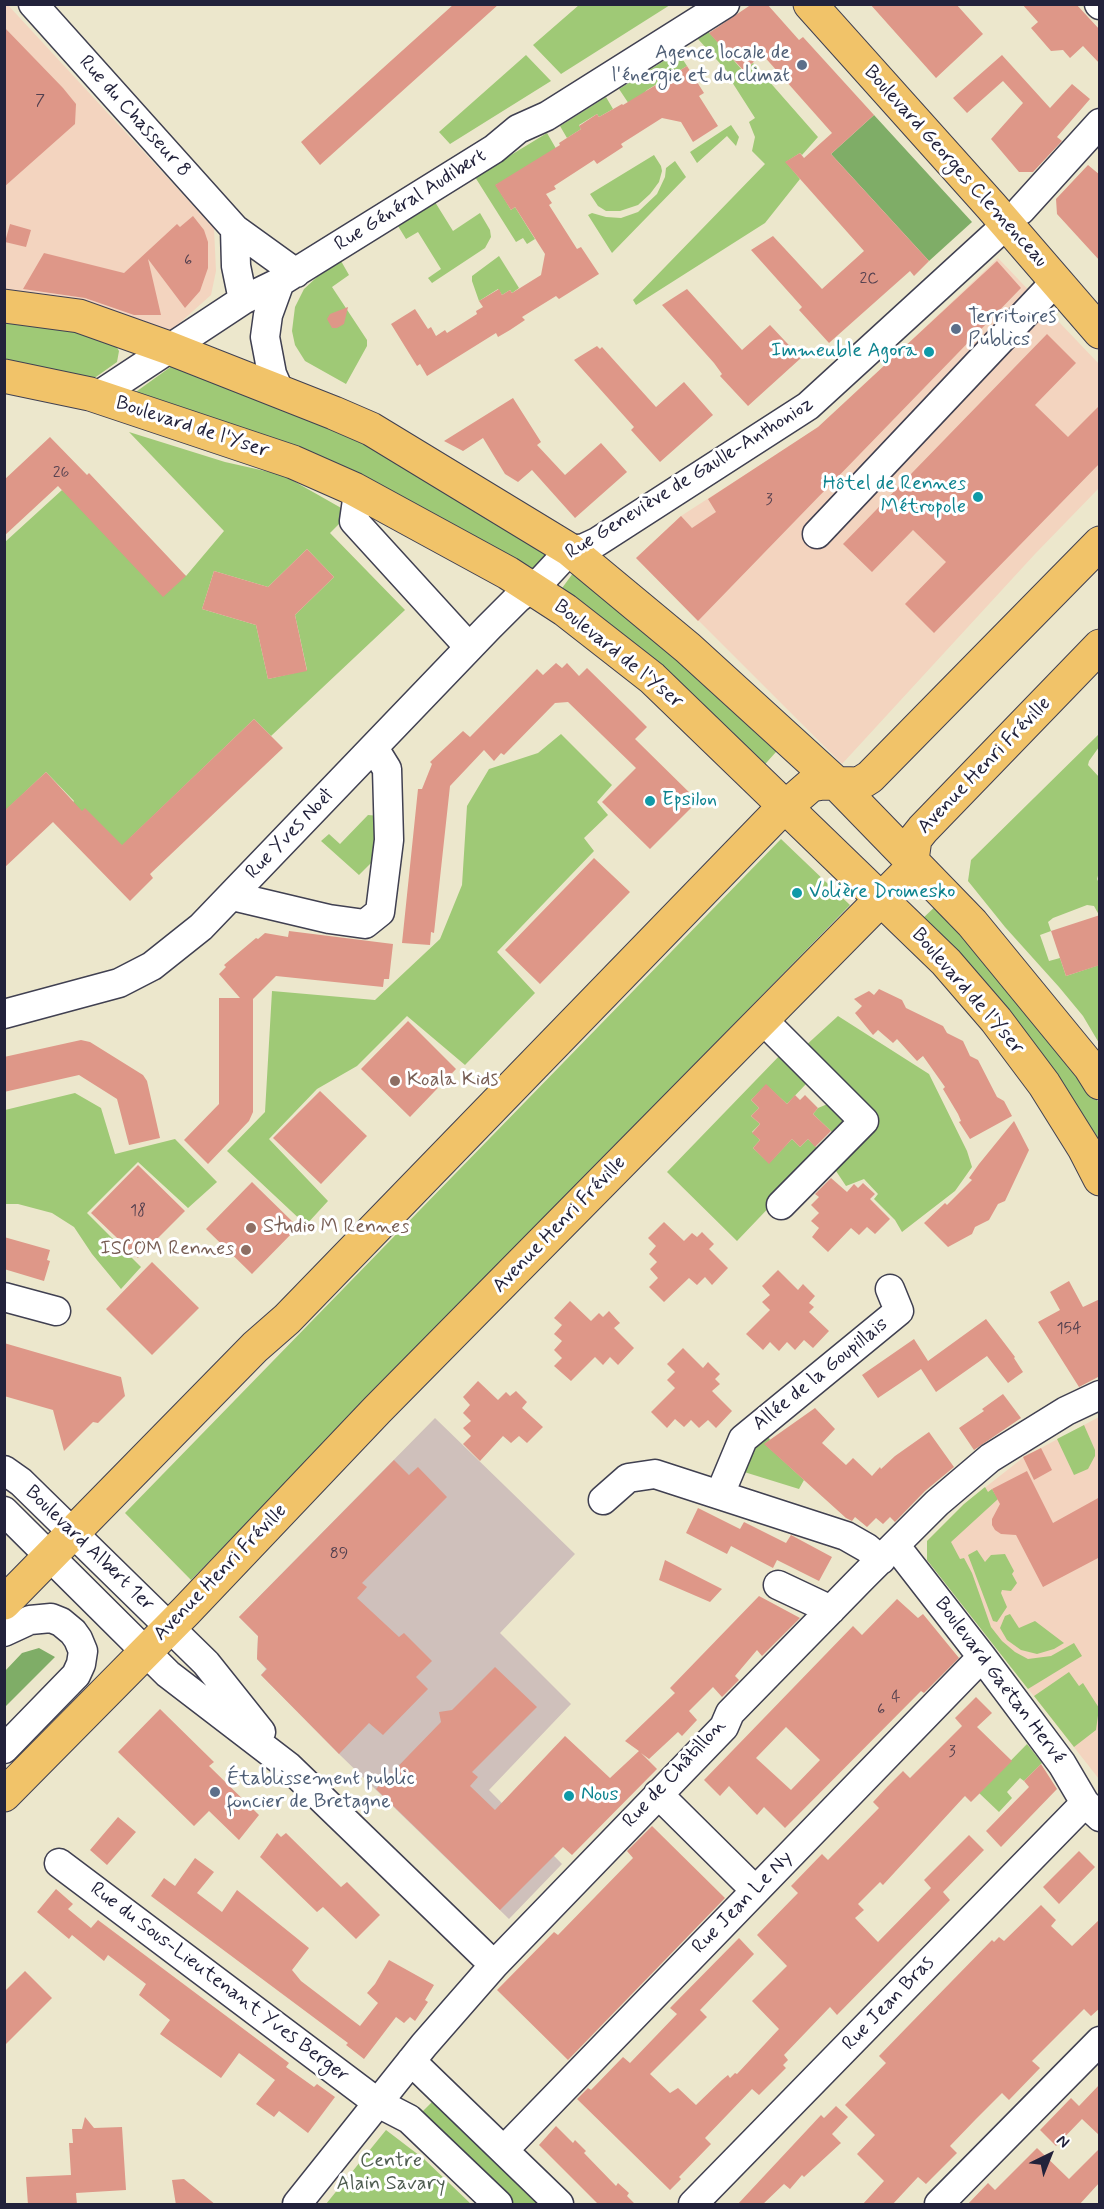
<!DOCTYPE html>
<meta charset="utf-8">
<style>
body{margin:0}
#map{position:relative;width:1104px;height:2209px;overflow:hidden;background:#ece7cc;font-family:Mynerve,sans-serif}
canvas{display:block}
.frame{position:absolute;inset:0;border:6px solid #22223b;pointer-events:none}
.north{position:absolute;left:1020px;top:2125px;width:60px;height:60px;-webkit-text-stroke:4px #fff;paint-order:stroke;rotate:43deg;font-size:16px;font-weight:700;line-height:24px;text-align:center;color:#22223b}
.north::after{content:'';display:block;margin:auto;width:21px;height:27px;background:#22223b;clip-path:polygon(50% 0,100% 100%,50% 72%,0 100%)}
</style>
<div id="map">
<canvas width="1104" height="2209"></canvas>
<div class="frame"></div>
<div class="north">N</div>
</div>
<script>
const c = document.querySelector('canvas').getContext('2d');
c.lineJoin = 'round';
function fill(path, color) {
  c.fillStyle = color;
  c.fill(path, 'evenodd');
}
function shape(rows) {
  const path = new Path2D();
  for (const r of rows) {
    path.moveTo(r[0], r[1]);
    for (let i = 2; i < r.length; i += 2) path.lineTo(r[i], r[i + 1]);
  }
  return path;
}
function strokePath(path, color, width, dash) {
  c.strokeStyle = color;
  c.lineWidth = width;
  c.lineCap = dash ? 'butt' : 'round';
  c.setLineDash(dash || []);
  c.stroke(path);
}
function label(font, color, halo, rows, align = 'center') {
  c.font = font + ' Mynerve,sans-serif';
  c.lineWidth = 6;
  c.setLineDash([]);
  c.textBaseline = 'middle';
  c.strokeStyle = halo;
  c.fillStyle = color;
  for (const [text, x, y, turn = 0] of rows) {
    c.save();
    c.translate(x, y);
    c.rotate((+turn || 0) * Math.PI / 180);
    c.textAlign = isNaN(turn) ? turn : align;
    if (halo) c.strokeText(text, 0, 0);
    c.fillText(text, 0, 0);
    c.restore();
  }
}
const built = shape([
 [7,4,214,228,216,271,211,295,165,336,100,311,5,289,4,5],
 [998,258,1099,364,1099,488,1035,554,842,764,636,558,681,516,822,425],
 [1099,1417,1099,1779,927,1560,927,1541,964,1504,1024,1457]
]);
const industrial = shape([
 [435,1418,575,1554,500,1633,571,1704,489,1790,562,1864,509,1919,339,1754,261,1675,266,1669,257,1659,258,1636,239,1617]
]);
const green = shape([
 [579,5,579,4,670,5,561,74,533,45],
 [708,31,743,71,753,63,818,137,802,155,800,153,786,162,800,179,765,223,636,305,633,300,765,164,752,151,755,137,749,122,755,118,732,82,735,80,698,39],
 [678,52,687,66,647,90,631,107,619,89],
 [526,55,551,81,450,144,439,132],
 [606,97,613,109,599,117,597,114,579,125,581,129,567,138,560,126],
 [731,125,739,137,736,146,727,136,697,163,690,152],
 [547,133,558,152,496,185,511,210,515,207,535,239,527,244,523,238,516,242,475,177],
 [654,155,661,166,662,171,659,182,650,194,638,205,620,211,606,211,598,206,590,194],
 [675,161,686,177,612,253,588,215,592,213,606,217,621,218,638,212,657,194,665,177,666,168],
 [435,202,453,231,480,213,490,230,491,237,485,248,432,283,428,278,441,269,418,232,406,239,398,226],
 [499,256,519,288,512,293,510,290,502,295,498,289,479,301,472,281,472,276],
 [341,261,349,275,332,287,367,340,367,346,346,384,305,361,295,345,292,331,295,307,304,289,317,277],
 [4,320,76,329,113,341,119,351,117,362,86,384,5,368],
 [176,363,364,441,547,554,529,576,126,399],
 [129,432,225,462,283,475,350,513,330,533,405,610,271,736,254,719,131,837,125,849,79,813,71,805,74,801,46,772,5,811,5,542,62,490,186,576,224,531],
 [307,549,334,577,295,615,307,670,268,679,256,625,202,609,214,571,268,587],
 [576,569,784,743,759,771,557,595],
 [561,734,612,785,597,802,608,815,584,838,594,851,497,952,535,993,465,1065,407,1016,357,1066,317,1089,269,1139,328,1201,306,1225,227,1151,265,1112,272,991,375,1000,440,939,462,885,467,806,489,769,538,753],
 [1099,734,1099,747,1089,761,1088,765,1099,777,1100,869,1097,879,1099,883,1099,915,1094,906,1087,905,1053,918,1048,922,1051,931,1040,935,1049,961,1060,958,1066,976,1099,965,1099,1043,1083,1016,1059,987,1005,927,968,881,971,860],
 [368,815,380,816,375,859,359,875,321,841,329,834,340,844],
 [781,839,850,905,191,1580,125,1513],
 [940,902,1065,1053,1099,1103,1099,1144,921,920],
 [838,1016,929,1074,967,1151,972,1167,955,1191,902,1232,895,1220,874,1199,878,1194,864,1179,846,1186,830,1162,865,1124,803,1048],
 [784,1051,808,1078,806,1084,787,1104,766,1085,751,1100,759,1108,751,1116,760,1124,752,1132,760,1140,753,1148,769,1163,792,1139,800,1147,808,1139,816,1147,832,1132,813,1114,818,1108,830,1103,847,1122,841,1132,737,1241,667,1172],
 [75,1093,101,1108,115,1154,175,1139,217,1182,188,1208,138,1162,87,1213,141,1267,121,1289,92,1254,74,1227,52,1213,18,1204,5,1204,5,1110],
 [1084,1425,1095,1450,1095,1456,1088,1469,1074,1475,1057,1439],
 [768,1436,770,1440,765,1444,804,1480,799,1489,741,1471,746,1455],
 [985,1487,988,1492,992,1489,998,1499,951,1542,960,1559,964,1558,972,1573,991,1627,1002,1641,1015,1652,1028,1659,1051,1656,1074,1643,1082,1656,1028,1689,927,1560,927,1541,964,1504],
 [977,1550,985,1562,991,1555,1005,1554,1014,1571,1012,1574,1017,1583,1011,1591,1002,1590,1001,1593,1007,1607,997,1622,993,1621,968,1555],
 [1010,1614,1019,1628,1035,1621,1064,1643,1054,1649,1037,1654,1021,1650,1007,1640,1000,1628,1005,1616],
 [1069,1672,1079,1686,1083,1683,1099,1708,1096,1730,1074,1747,1034,1696],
 [1027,1744,1042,1763,1024,1781,1020,1778,1007,1792,1012,1798,999,1812,979,1793],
 [438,2096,549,2204,513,2204,420,2114],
 [386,2130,424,2159,471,2204,326,2204]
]);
const forest = shape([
 [874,115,972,222,929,261,831,154],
 [39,1648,55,1657,5,1707,5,1671,22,1653]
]);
const building = shape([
 [454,4,499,4,320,165,301,142],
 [752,4,767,4,799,40,803,37,874,115,831,154,929,261,914,276,910,271,829,343,799,310,802,307,751,250,773,236,822,289,864,251,785,162,800,153,804,158,832,133,762,54,744,71,709,33],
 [870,4,956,4,983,34,936,78],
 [1022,4,1076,4,1100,30,1100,64,1083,46,1070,58,1063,50,1051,51,1031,28,1038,22],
 [4,27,63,88,76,104,75,124,4,187],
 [1002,55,1050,108,1072,84,1090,99,1057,137,1062,141,1033,172,1019,172,991,139,1023,103,1003,81,967,113,953,98],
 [687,66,704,93,699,96,718,126,693,142,681,122,662,118,621,144,623,147,597,164,594,160,554,186,556,189,546,194,552,203,549,205,577,249,581,247,599,274,559,299,556,296,522,317,525,320,510,330,498,337,496,333,427,376,420,364,417,366,391,324,415,309,428,329,431,327,436,336,445,330,447,333,477,314,476,311,483,307,479,301,499,289,502,295,510,290,512,293,541,275,545,254,515,207,511,210,495,185,560,145,559,143,581,129,579,126,597,114,599,117,622,104,623,105],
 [1088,165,1100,175,1100,261,1057,214,1056,199],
 [193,216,204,230,208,242,208,268,200,291,185,308,148,259,161,315,134,315,85,298,23,289,44,253,124,273,177,224,180,227],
 [10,224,31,230,26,247,5,242],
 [997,261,1021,288,698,621,636,558,681,516,692,528,716,512,708,499,818,427],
 [687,289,742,350,770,325,801,358,748,406,720,376,722,374,714,363,662,305],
 [348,307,344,324,337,328,332,328,327,319,330,314],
 [1047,334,1076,363,1035,405,1068,437,1100,405,1100,463,934,633,905,604,946,562,913,530,872,572,843,544],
 [597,346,600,349,602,347,656,407,684,382,713,415,660,462,631,430,634,427,574,360],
 [513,398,541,442,537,445,565,475,601,443,627,472,575,518,532,470,518,482,505,474,483,438,463,451,444,441],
 [50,437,87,475,89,473,186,576,163,597,58,486,4,536,4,480],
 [307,549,334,577,295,615,307,671,268,679,256,625,202,609,214,571,268,587],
 [556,663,562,668,567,663,579,676,587,668,633,713,647,727,635,739,698,801,650,849,602,802,636,768,568,702,555,703,504,755,501,753,494,761,484,750,450,786,434,933,431,932,430,945,402,943,418,789,422,789,432,764,430,762,463,731,470,737,537,669,543,675],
 [254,719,283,748,150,874,153,878,130,901,53,822,4,868,4,811,46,772,82,811,85,808,122,845],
 [594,858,630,892,540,984,505,950],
 [1100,915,1100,965,1066,976,1051,931],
 [289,931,393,944,389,979,384,979,383,987,276,976,253,999,253,1112,249,1121,208,1164,184,1140,219,1104,219,998,240,998,219,974,226,967,224,965,256,938,258,939,265,933,288,937],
 [879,989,902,1000,906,1008,943,1026,947,1033,963,1041,970,1056,978,1060,997,1097,1004,1101,1012,1116,970,1139,959,1122,961,1121,958,1114,943,1089,945,1087,923,1056,917,1061,897,1039,893,1043,878,1030,873,1035,855,1013,862,1006,854,999,869,991,874,995],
 [408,1021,456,1069,410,1117,361,1069],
 [81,1040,90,1042,143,1075,147,1081,160,1138,129,1145,117,1099,79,1075,4,1092,4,1057],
 [766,1084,787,1104,795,1095,800,1100,805,1095,818,1108,813,1114,831,1131,815,1147,808,1139,800,1147,792,1139,769,1164,753,1148,760,1140,752,1133,760,1124,751,1116,759,1108,751,1100],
 [320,1091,367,1136,321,1184,273,1138],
 [1014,1121,1029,1150,1005,1201,998,1204,989,1220,975,1227,972,1234,948,1247,924,1223,945,1203,947,1205,972,1180,969,1178,979,1164],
 [138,1165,185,1211,138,1258,91,1213],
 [831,1178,847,1192,854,1184,858,1188,863,1183,875,1194,870,1199,890,1219,875,1234,867,1227,859,1235,851,1228,828,1252,812,1237,819,1228,811,1221,819,1213,811,1205,819,1197,815,1194],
 [252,1182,298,1227,252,1274,206,1229],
 [664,1222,684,1241,692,1233,697,1237,702,1232,714,1244,709,1249,728,1268,712,1285,705,1277,697,1285,689,1278,664,1302,649,1287,658,1278,650,1269,657,1262,649,1254,656,1246,648,1238],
 [4,1237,50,1250,47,1260,50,1261,44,1281,4,1269],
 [152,1262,199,1308,152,1355,106,1309],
 [778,1270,798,1290,803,1284,815,1296,809,1303,814,1307,809,1312,829,1331,813,1348,804,1340,795,1350,787,1342,779,1351,770,1342,763,1350,746,1334,770,1310,762,1302,770,1295,762,1286],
 [1069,1281,1083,1307,1100,1299,1100,1376,1079,1387,1038,1322,1060,1310,1050,1292],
 [570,1301,591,1321,599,1313,603,1317,609,1311,620,1323,614,1328,634,1348,618,1365,610,1357,603,1365,595,1357,571,1381,554,1366,562,1358,554,1350,562,1341,554,1334,562,1325,554,1318],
 [986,1319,1015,1357,1014,1358,1023,1372,1008,1383,987,1356,936,1392,921,1369,878,1398,862,1375,914,1339,928,1361],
 [4,1343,121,1377,125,1396,98,1423,93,1422,64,1451,53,1410,4,1396],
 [683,1348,703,1368,708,1362,720,1374,715,1379,720,1384,712,1391,732,1411,716,1428,708,1420,699,1428,691,1420,684,1427,675,1419,667,1428,651,1412,675,1388,667,1380,675,1372,667,1364],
 [478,1381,498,1400,506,1392,510,1396,516,1391,527,1402,522,1408,543,1427,527,1443,519,1436,511,1443,503,1436,480,1461,463,1444,471,1436,463,1428,471,1421,463,1413,470,1405,463,1397],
 [1003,1394,1021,1418,974,1450,959,1428,984,1411,982,1409],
 [815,1408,835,1429,822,1443,846,1465,853,1458,872,1476,880,1467,881,1469,895,1456,929,1432,954,1467,925,1491,895,1522,890,1517,883,1524,876,1518,867,1527,855,1517,852,1521,846,1518,764,1444],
 [1041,1448,1052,1470,1034,1480,1023,1457],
 [394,1460,409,1475,418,1467,447,1497,362,1583,367,1587,357,1598,399,1637,404,1633,432,1661,416,1677,428,1689,383,1735,369,1723,339,1754,261,1675,267,1669,257,1659,258,1636,239,1617],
 [1027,1471,1053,1523,1100,1497,1100,1557,1043,1587,1016,1535,1001,1534,995,1530,992,1525,992,1519,1000,1504,992,1489],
 [698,1508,740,1529,744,1522,786,1543,791,1535,832,1557,819,1581,777,1560,773,1568,731,1546,727,1554,686,1533],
 [665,1560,722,1589,710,1602,659,1580],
 [759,1596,800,1618,762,1656,757,1650,735,1676,739,1680,722,1697,713,1687,689,1711,697,1720,682,1736,678,1732,649,1759,641,1753,657,1769,572,1855,563,1847,500,1910,376,1789,441,1722,439,1712,452,1710,495,1667,537,1707,472,1772,478,1777,470,1786,495,1810,565,1736,610,1778,639,1751,625,1741,675,1693,670,1688],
 [897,1599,918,1618,923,1614,959,1658,924,1693,921,1691,785,1828,764,1807,757,1815,729,1786,720,1796,704,1780,853,1626,862,1635],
 [786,1727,820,1760,791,1790,756,1758],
 [976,1697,992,1713,977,1727,1012,1761,971,1802,965,1796,963,1798,883,1885,880,1882,858,1904,864,1910,855,1918,878,1942,931,1888,924,1880,969,1835,984,1850,943,1892,950,1900,837,2015,830,2007,784,2055,788,2060,783,2065,786,2068,759,2095,752,2089,705,2138,711,2144,679,2177,681,2179,670,2190,577,2099,588,2088,591,2090,623,2057,630,2063,677,2014,670,2008,739,1938,754,1954,700,2010,707,2017,650,2074,670,2093,678,2088,696,2105,722,2080,728,2075,730,2078,735,2073,737,2074,779,2029,752,2001,787,1966,757,1935,798,1893,791,1886,822,1854,828,1860,879,1808,873,1802,888,1786,903,1771,910,1778,962,1726,955,1718],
 [160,1709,214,1762,209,1766,259,1815,239,1840,209,1811,194,1826,118,1752],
 [1041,1764,1057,1789,1001,1847,986,1831,1029,1787,1024,1781],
 [118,1817,136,1832,107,1865,90,1850],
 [652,1826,725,1898,568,2060,497,1990,554,1932,558,1935,633,1858,627,1851],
 [277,1833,281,1837,286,1833,341,1887,347,1882,380,1915,356,1939,323,1907,317,1912,260,1857],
 [1079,1851,1095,1867,1059,1904,1043,1887],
 [195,1858,214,1872,197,1893,222,1912,237,1890,309,1948,292,1970,301,1981,360,2026,378,2003,367,1993,375,1984,389,1960,434,1985,425,2000,428,2002,415,2021,410,2017,404,2023,396,2017,364,2059,346,2045,348,2043,151,1896,164,1878,175,1886],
 [56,1889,73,1904,68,1909,91,1928,98,1920,289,2063,286,2067,314,2087,317,2084,335,2097,308,2133,279,2111,274,2117,256,2104,275,2080,239,2053,221,2078,160,2034,170,2020,139,1995,146,1984,108,1955,104,1961,72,1935,69,1939,37,1912],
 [1041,1905,1056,1920,1051,1926,1072,1946,1100,1919,1100,2008,1091,2016,1084,2009,1032,2061,1040,2068,1009,2100,1002,2093,976,2119,950,2146,957,2153,926,2184,918,2177,892,2205,862,2205,884,2181,857,2154,875,2135,845,2105,886,2063,879,2056,910,2024,992,1940,994,1942,999,1937,1004,1941],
 [25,1971,52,1998,4,2046,4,1992],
 [1100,2084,1100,2136,1082,2119,1056,2146,1040,2130,1071,2098,1079,2106],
 [836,2106,848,2117,832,2134,841,2143,804,2177,802,2175,790,2189,784,2184,762,2205,737,2205,821,2115,824,2118],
 [85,2117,94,2128,122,2127,126,2190,76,2193,77,2205,28,2205,26,2177,71,2175,69,2143,73,2143,72,2129,82,2129],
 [556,2126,573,2143,575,2140,586,2151,584,2153,616,2186,618,2183,629,2193,627,2196,636,2205,599,2205,539,2145],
 [1037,2148,1069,2179,1100,2148,1100,2182,1079,2205,967,2205,988,2183,995,2190],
 [184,2179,216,2205,176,2205,172,2180]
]);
const minor = shape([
 [33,4,235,229,296,273],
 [1099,4,1100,5],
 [1021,210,1100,123],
 [235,229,236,266,243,300],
 [279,390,272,374,265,337,268,315,280,282],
 [96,397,243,300,280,282,494,149,518,129,547,116,725,4],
 [354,489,357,500,354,521,469,647],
 [817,534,1056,281],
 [232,896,329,919,365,924,380,912,389,840,387,769,374,748],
 [4,1014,119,983,152,966,201,927,488,628,517,599,543,579,570,550,584,548,597,542,808,406,1007,224],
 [762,1019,864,1121,781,1205],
 [4,1297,56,1311],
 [4,1470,21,1482,206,1663,261,1732],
 [720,1494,743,1439,899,1311,890,1289],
 [603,1500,628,1478,655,1474,846,1536,867,1548,881,1560],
 [4,1511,168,1674,288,1766,494,1965],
 [894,1547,902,1554,982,1657,1062,1764,1085,1803,1100,1817],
 [778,1585,831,1610],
 [4,1632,30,1620,51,1618,61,1622,73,1632,78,1639,83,1651,81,1664,76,1675,4,1749],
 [658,1794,755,1890],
 [59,1863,378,2103,409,2119,498,2204],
 [411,2061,559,2204],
 [504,2150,982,1657],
 [297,2204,424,2045,494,1965,724,1727,730,1713,862,1578,937,1503,990,1458,1066,1411,1100,1395],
 [693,2204,1085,1803],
 [939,2204,1100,2041]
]);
const major = shape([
 [810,4,991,206,1100,332],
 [4,306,79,316,169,348,334,413,371,429,570,550,688,648,836,783,972,923,1090,1067,1100,1083],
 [4,376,90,394,293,462,354,489,508,573,565,610,652,678,946,962,996,1020,1044,1084,1084,1148,1100,1179],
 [4,1603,255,1347,287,1319,773,818,811,785,823,783,859,784,870,777,1100,543],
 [4,1795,186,1611,377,1410,907,873,912,860,915,839,923,829,1100,646]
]);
const markers = [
 [802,65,6,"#5c6f8a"],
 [956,329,6,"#5c6f8a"],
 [929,352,6,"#0f9aa8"],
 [978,497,6,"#0f9aa8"],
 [650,801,6,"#0f9aa8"],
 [797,893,6,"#0f9aa8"],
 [395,1081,6,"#8d6e63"],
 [251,1228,6,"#8d6e63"],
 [246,1250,6,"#8d6e63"],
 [215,1792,6,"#5c6f8a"],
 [569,1796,6,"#0f9aa8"]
];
const numberNames = [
 ["7",40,102],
 ["6",188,262],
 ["2C",869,280],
 ["26",61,474],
 ["3",769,501],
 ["18",138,1212],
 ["154",1069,1330],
 ["89",339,1555],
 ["4",896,1698],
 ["6",881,1711],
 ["3",952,1753]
];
const serviceNames = [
 ["Agence locale de",790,54,"right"],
 ["l'énergie et du climat",790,77,"right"],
 ["Territoires",968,318],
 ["Publics",968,341],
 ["Établissement public",227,1780],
 ["foncier de Bretagne",227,1803]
];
const streetNames = [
 ["Rue du Chasseur 8",134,117,48],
 ["Boulevard Georges Clemenceau",955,167,48],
 ["Rue Général Audibert",411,201,-32],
 ["Boulevard de l'Yser",192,428,18],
 ["Rue Geneviève de Gaulle-Anthonioz",690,479,-32],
 ["Boulevard de l'Yser",618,655,39],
 ["Avenue Henri Fréville",985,766,-46],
 ["Rue Yves Noël",290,835,-46],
 ["Boulevard de l'Yser",967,992,49],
 ["Avenue Henri Fréville",560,1225,-46],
 ["Allée de la Goupillais",821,1375,-39],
 ["Boulevard Albert 1er",89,1549,44],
 ["Avenue Henri Fréville",221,1573,-46],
 ["Boulevard Gaëtan Hervé",999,1681,53],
 ["Rue de Châtillon",675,1774,-47],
 ["Rue Jean Le Ny",743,1903,-46],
 ["Rue du Sous-Lieutenant Yves Berger",219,1983,37],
 ["Rue Jean Bras",889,2004,-46]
];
const cultureNames = [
 ["Immeuble Agora",917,352,"right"],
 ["Hôtel de Rennes",966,485,"right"],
 ["Métropole",966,508,"right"],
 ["Epsilon",662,801],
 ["Volière Dromesko",809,893],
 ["Nous",581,1796]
];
const educationNames = [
 ["Koala Kids",407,1081],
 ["Studio M Rennes",263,1228],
 ["ISCOM Rennes",234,1250,"right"]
];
const parkNames = [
 ["Centre",391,2162],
 ["Alain Savary",391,2185]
];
fill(built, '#f3d4bf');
fill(industrial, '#cfc0bb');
fill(green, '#9fc976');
fill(forest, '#7fad67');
fill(building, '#de9788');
strokePath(minor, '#404051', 31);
strokePath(major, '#404051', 35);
strokePath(minor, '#fff', 28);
strokePath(major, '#f1c369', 33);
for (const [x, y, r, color] of markers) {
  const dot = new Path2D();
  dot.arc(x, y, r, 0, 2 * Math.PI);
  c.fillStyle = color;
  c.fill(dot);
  strokePath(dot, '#fff', 2);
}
label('16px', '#513f4e', null, numberNames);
label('20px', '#4e5e75', '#fff', serviceNames, 'left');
label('20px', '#22223b', '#fff', streetNames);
label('20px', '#0d838f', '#fff', cultureNames, 'left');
label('20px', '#785e54', '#fff', educationNames, 'left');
label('20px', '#4e5c50', '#fff', parkNames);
</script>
